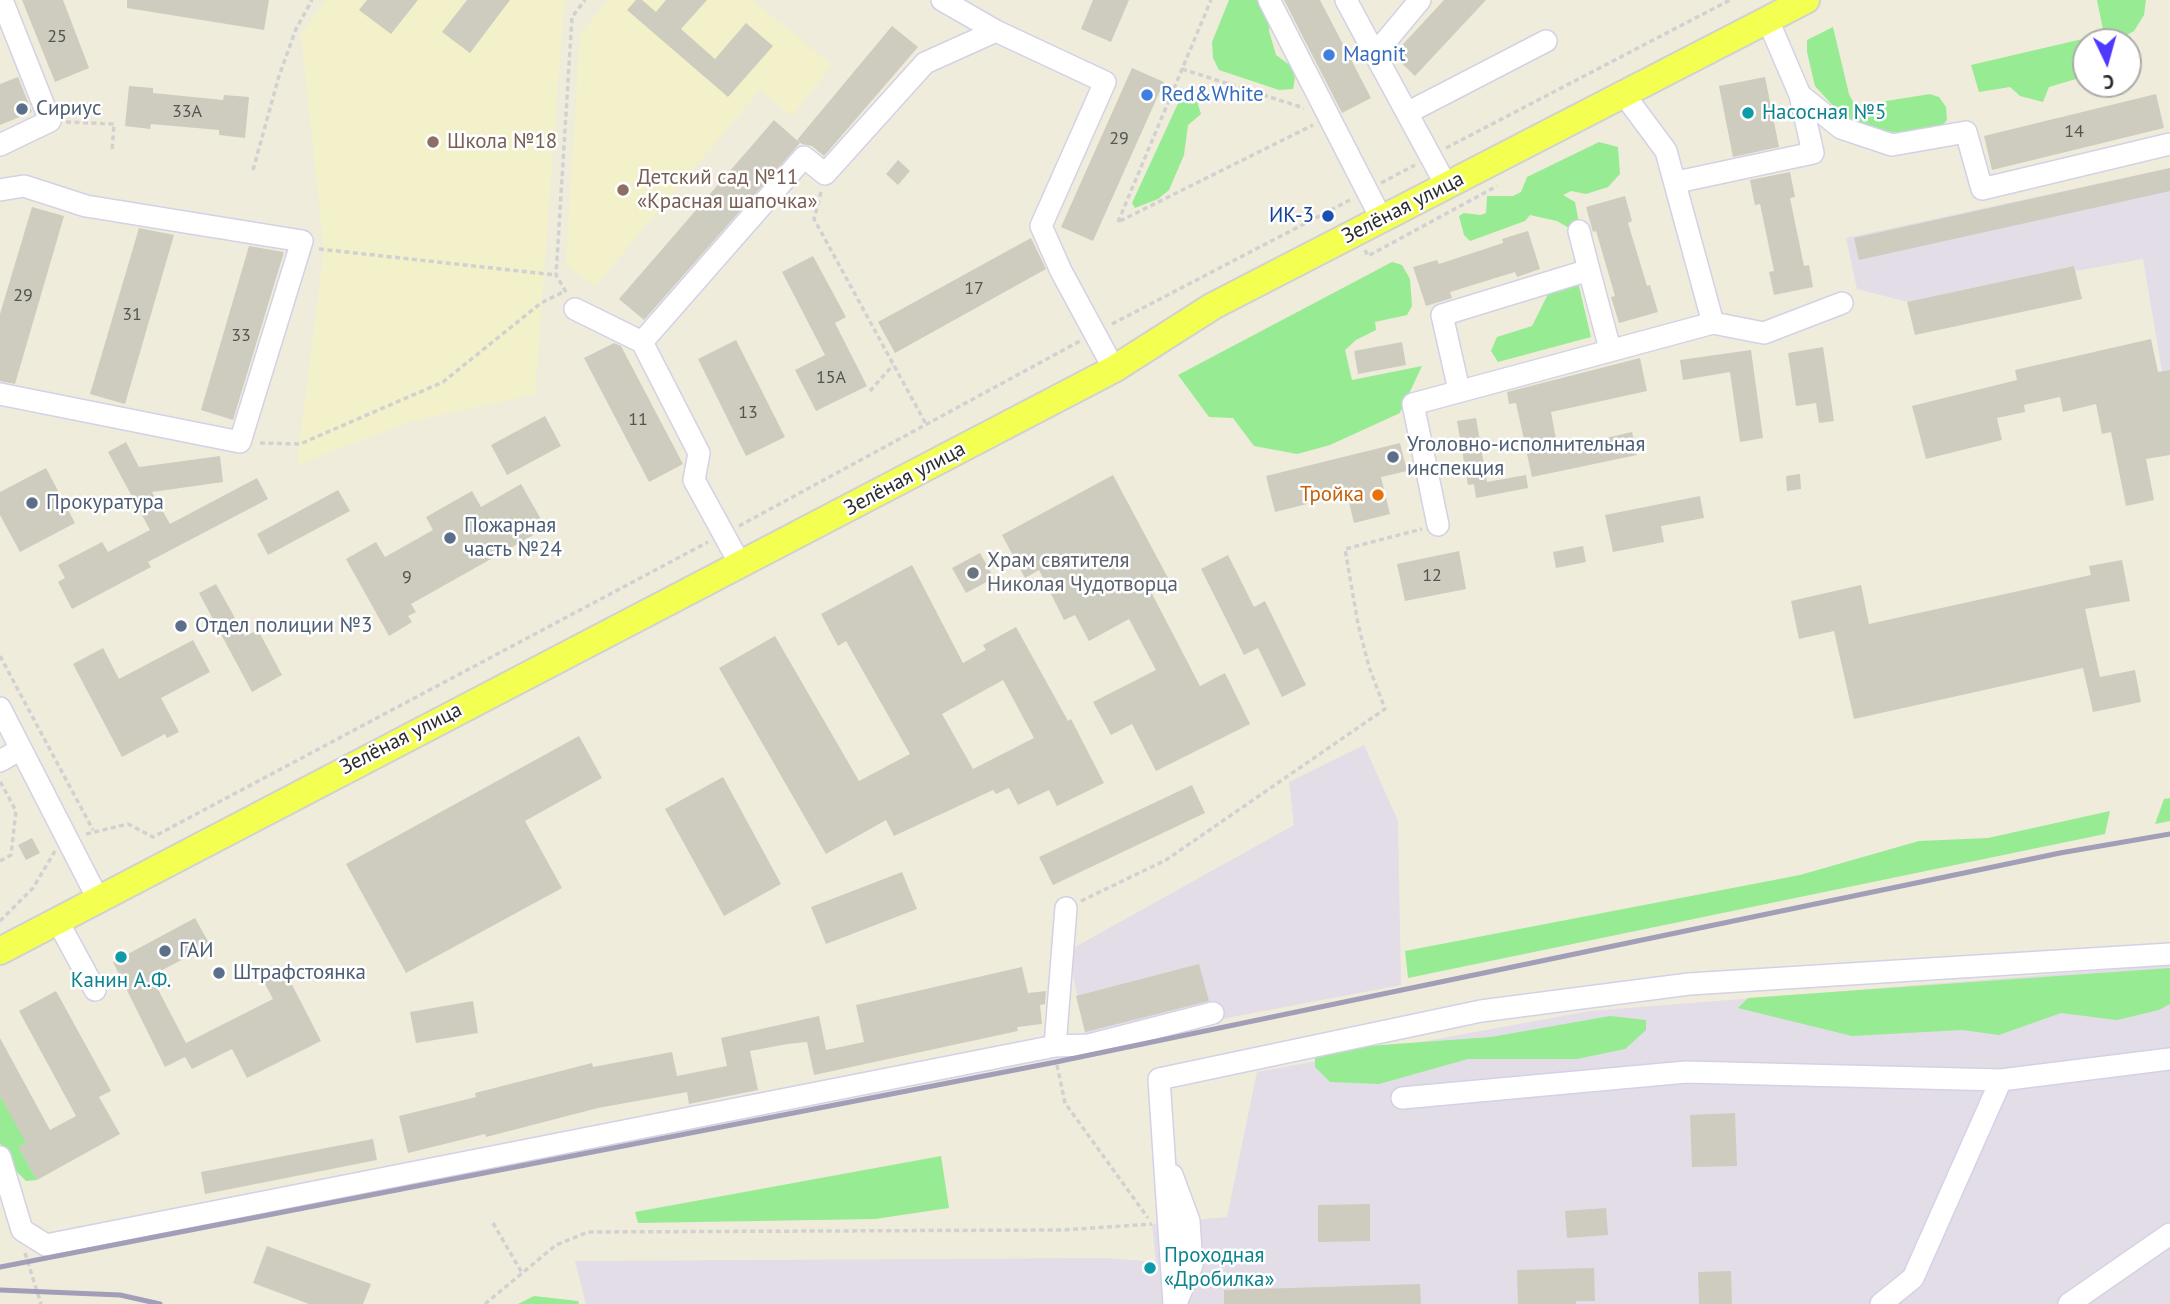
<!DOCTYPE html>
<meta charset="utf-8">
<style>
body{margin:0}
#map{position:relative;width:2170px;height:1304px;overflow:hidden;background:#efecdc;font-family:"PT Sans",sans-serif}
canvas{display:block}
.north{position:absolute;left:2072px;top:28px;width:70px;height:70px;box-sizing:border-box;background:#fff;border:2px solid #ababab;border-radius:50%;rotate:175deg;font-size:19px;font-weight:700;line-height:28px;text-align:center;color:#2c2c2c}
.north::after{content:'';display:block;margin:auto;width:24px;height:32px;background:#5039ff;clip-path:polygon(50% 0,100% 100%,50% 72%,0 100%)}
</style>
<div id="map">
<canvas width="2170" height="1304"></canvas>
<div class="north">С</div>
</div>
<script>
const c = document.querySelector('canvas').getContext('2d');
c.lineJoin = 'round';
function fill(path, color) {
  c.fillStyle = color;
  c.fill(path, 'evenodd');
}
function shape(rows) {
  const path = new Path2D();
  for (const r of rows) {
    path.moveTo(r[0], r[1]);
    for (let i = 2; i < r.length; i += 2) path.lineTo(r[i], r[i + 1]);
  }
  return path;
}
function strokePath(path, color, width, dash) {
  c.strokeStyle = color;
  c.lineWidth = width;
  c.lineCap = dash ? 'butt' : 'round';
  c.setLineDash(dash || []);
  c.stroke(path);
}
function label(font, color, halo, rows, align = 'center') {
  c.font = font + ' "PT Sans",sans-serif';
  c.lineWidth = 5;
  c.setLineDash([]);
  c.textBaseline = 'middle';
  c.strokeStyle = halo;
  c.fillStyle = color;
  for (const [text, x, y, turn = 0] of rows) {
    c.save();
    c.translate(x, y);
    c.rotate((+turn || 0) * Math.PI / 180);
    c.textAlign = isNaN(turn) ? turn : align;
    if (halo) c.strokeText(text, 0, 0);
    c.fillText(text, 0, 0);
    c.restore();
  }
}
const industrial = shape([
 [2170,168,2170,418,2143,259,2076,271,2074,266,1908,302,1857,289,1846,238],
 [1364,745,1398,821,1401,985,1216,1020,1086,1037,1068,951,1294,825,1289,782],
 [2170,965,2170,1304,586,1304,575,1261,1106,1258,1156,1262,1152,1224,1227,1217,1257,1072,1590,1011]
]);
const education = shape([
 [326,0,567,0,564,4,535,394,409,422,297,465,324,251,301,34],
 [608,0,752,0,832,65,792,116,760,90,595,286,566,265,580,34]
]);
const green = shape([
 [1229,0,1262,0,1270,18,1269,31,1276,55,1291,66,1295,78,1293,89,1279,90,1219,70,1213,58,1212,42],
 [2097,0,2146,0,2144,15,2134,31,2114,42,2086,42,2086,76,2049,87,2043,102,2020,96,2010,87,1979,92,1971,65,2104,34],
 [1833,27,1849,94,1855,106,1930,94,1939,97,1946,107,1947,120,1942,126,1906,134,1870,129,1845,119,1815,86,1807,52,1807,40],
 [1180,99,1197,101,1201,114,1188,125,1184,155,1169,190,1158,199,1135,208,1132,203],
 [1599,142,1618,147,1620,174,1608,187,1586,194,1571,191,1563,195,1575,202,1579,223,1569,228,1557,221,1530,215,1525,221,1470,241,1464,235,1459,216,1464,213,1481,215,1486,213,1487,196,1513,196,1521,192,1527,177],
 [1392,262,1402,265,1410,279,1412,306,1407,315,1375,322,1376,330,1356,340,1345,350,1352,380,1422,366,1400,413,1330,445,1297,454,1254,446,1233,418,1209,417,1178,375],
 [1578,282,1591,337,1498,362,1491,351,1497,337,1532,326,1549,292],
 [2170,798,2170,821,2155,824,2164,799],
 [2110,811,2105,834,1408,978,1405,951,1800,875,1919,841,1988,838],
 [2170,968,2170,1004,2159,1010,2117,1020,2061,1013,1999,1035,1962,1030,1852,1036,1738,1008,1748,998],
 [1610,1016,1646,1020,1646,1030,1625,1049,1577,1059,1468,1059,1379,1084,1330,1082,1315,1067,1315,1056,1368,1046,1491,1037],
 [0,1096,28,1142,19,1148,37,1180,26,1181,12,1167,0,1143],
 [941,1156,949,1208,875,1219,638,1223,635,1212],
 [534,1296,578,1301,579,1304,518,1304]
]);
const building = shape([
 [22,0,63,0,89,68,55,82],
 [127,0,269,0,264,30,127,8],
 [367,0,418,0,391,34,359,10],
 [467,0,510,0,470,53,442,32],
 [636,0,642,0,656,12,666,0,707,0,681,29,715,59,746,23,773,46,728,97,627,10],
 [1093,0,1129,0,1111,42,1081,29],
 [1284,0,1320,0,1371,98,1342,113],
 [1444,0,1486,0,1415,76,1393,55],
 [892,26,918,47,824,156,812,146,802,144,797,140],
 [1132,68,1164,82,1093,241,1061,227],
 [18,77,32,112,0,125,0,84],
 [1765,77,1779,147,1733,157,1719,86],
 [129,86,153,88,153,93,223,100,224,95,249,97,245,138,219,135,219,130,151,124,150,129,125,126],
 [2156,94,2164,128,1992,170,1984,136],
 [774,120,800,143,644,320,619,299],
 [898,160,910,171,898,185,886,174],
 [2170,168,2170,191,1859,260,1854,238],
 [1790,172,1795,197,1790,198,1804,266,1809,265,1813,287,1774,295,1769,272,1774,271,1760,204,1755,205,1750,180],
 [1625,196,1632,221,1628,223,1647,286,1650,285,1658,312,1619,323,1611,297,1615,296,1596,231,1593,232,1586,207],
 [32,207,64,216,15,384,0,381,0,314],
 [139,228,174,235,125,404,90,394],
 [1528,231,1540,269,1517,277,1515,272,1450,292,1452,298,1426,306,1413,267,1437,260,1439,264,1503,243,1502,239],
 [1031,238,1046,269,895,353,878,322],
 [249,246,284,252,233,420,201,410],
 [813,256,846,317,835,323,867,386,816,411,795,370,825,355,782,272],
 [2074,266,2082,299,1915,335,1907,302],
 [2151,339,2158,372,2170,370,2170,455,2146,459,2154,500,2126,506,2111,432,2102,434,2096,404,2063,412,2060,397,2024,405,2025,412,1997,418,2002,440,1926,459,1912,406,2017,380,2015,370],
 [736,340,785,437,746,456,698,359],
 [1402,342,1406,365,1358,374,1354,351],
 [614,343,621,346,683,464,649,482,584,358],
 [1823,347,1834,421,1819,423,1816,403,1796,406,1788,353],
 [1751,350,1763,438,1740,442,1730,372,1683,380,1680,360],
 [1640,358,1647,391,1551,412,1558,449,1632,432,1637,455,1532,477,1516,403,1509,404,1507,392],
 [545,416,561,446,507,475,491,445],
 [1476,418,1487,482,1526,475,1528,488,1476,498,1474,484,1468,485,1457,421],
 [126,442,139,467,220,456,223,482,152,492,170,524,257,478,268,499,148,562,151,567,72,609,58,582,65,578,58,565,102,542,108,552,150,530,108,452],
 [1400,443,1407,471,1381,477,1390,514,1354,523,1347,494,1275,512,1266,476],
 [46,468,75,523,20,552,0,515,0,492],
 [1800,474,1801,489,1787,491,1786,476],
 [1113,475,1168,578,1149,588,1200,686,1225,673,1250,724,1156,771,1132,724,1111,735,1093,702,1156,670,1129,619,1089,641,1075,615,1064,620,1039,570,1025,578,1002,535],
 [521,484,546,528,411,604,416,612,408,616,412,622,389,636,346,559,376,542,385,557,433,530,426,517,472,491,481,507],
 [338,490,350,511,268,555,257,534],
 [1700,496,1704,518,1661,526,1664,542,1613,552,1605,515],
 [1583,546,1586,562,1556,568,1553,552],
 [1459,551,1466,589,1405,601,1397,564],
 [980,553,994,578,966,593,952,568],
 [1228,555,1254,607,1265,601,1306,685,1282,697,1258,648,1244,655,1201,569],
 [2122,560,2130,601,2085,609,2100,677,2135,670,2141,702,2093,712,2083,668,1854,719,1834,631,1799,639,1791,601,1861,585,1869,624,2091,575,2089,566],
 [912,565,963,663,986,650,983,645,1016,627,1068,721,1071,719,1104,783,1057,806,1049,790,1018,805,1009,788,996,794,993,790,894,836,886,820,826,854,719,668,775,636,859,781,910,754,846,641,838,646,821,614],
 [1003,680,1034,738,973,769,942,714],
 [216,584,245,636,258,630,282,675,252,692,199,593],
 [193,640,210,672,161,698,179,732,167,738,165,734,122,757,73,664,103,648,119,679],
 [579,736,602,778,525,821,562,888,406,973,346,864],
 [723,777,781,884,724,916,665,809],
 [1192,785,1205,813,1053,885,1039,857],
 [32,838,40,853,26,860,18,845],
 [902,872,917,909,826,944,811,907],
 [195,918,210,945,151,976,186,1043,273,999,264,982,285,971,321,1041,247,1078,232,1049,192,1069,185,1057,165,1067,113,962],
 [1199,964,1209,1001,1085,1032,1076,996],
 [1022,967,1028,993,1046,991,1045,1004,1040,1005,1042,1024,1017,1027,1018,1031,814,1075,807,1042,787,1044,750,1051,758,1090,689,1104,687,1092,598,1108,486,1137,485,1134,408,1153,399,1116,476,1097,475,1093,592,1063,593,1067,672,1052,677,1076,727,1066,721,1038,819,1016,826,1050,864,1042,856,1005],
 [56,991,111,1091,99,1097,120,1134,37,1180,18,1147,26,1143,0,1096,0,1038,50,1130,76,1116,19,1011],
 [473,1001,478,1033,416,1043,410,1012],
 [1735,1113,1737,1166,1692,1167,1690,1115],
 [373,1139,377,1160,205,1194,201,1172],
 [1370,1204,1370,1241,1318,1242,1318,1205],
 [1606,1208,1608,1235,1567,1238,1565,1211],
 [267,1246,371,1284,363,1304,309,1304,253,1283],
 [1594,1268,1595,1301,1576,1301,1576,1304,1518,1304,1517,1270],
 [1731,1271,1732,1304,1699,1304,1698,1272],
 [1420,1284,1421,1304,1224,1304,1224,1290]
]);
const path = shape([
 [1182,69,1304,108],
 [66,122,114,124,112,152],
 [1446,148,1730,0],
 [253,170,279,76,296,29,312,0],
 [1381,183,1415,165],
 [821,192,814,219,927,426],
 [1120,221,1313,125],
 [1118,222,1211,0],
 [319,249,556,275],
 [1365,250,1368,256,1497,186],
 [566,292,556,275,572,17,585,0],
 [1112,324,1350,200],
 [870,391,893,365],
 [260,443,300,444,443,382,541,303,565,291],
 [739,526,1080,341],
 [0,656,93,830],
 [86,834,128,824,153,837,708,542],
 [0,861,11,855,16,811,0,781],
 [1081,901,1166,860,1385,709,1369,667,1358,624,1345,549,1422,529],
 [0,921,33,888,55,851],
 [1057,1065,1065,1103,1148,1218],
 [493,1223,522,1273],
 [25,1253,41,1304],
 [485,1304,556,1245,588,1232,1063,1230,1152,1224]
]);
const minor = shape([
 [942,0,996,31,1105,82,1041,226,1061,271,1114,369],
 [1269,0,1382,220],
 [1346,0,1375,54],
 [1420,0,1375,54,1446,185],
 [1800,95,1841,128,1892,145,1966,132,1982,189,2170,144],
 [1407,113,1546,41],
 [0,145,50,121,2,0],
 [1677,182,1813,153,1800,95,1767,18],
 [0,190,24,186,86,206,302,241,240,442,0,394],
 [1579,231,1589,270],
 [575,309,642,342],
 [1713,323,1764,333,1842,303],
 [1459,390,1442,315,1589,270,1610,349],
 [1438,525,1413,404,1713,323,1666,151,1623,93],
 [740,564,694,480,699,453,642,342,804,157,825,174,925,63,996,31],
 [0,708,98,899],
 [0,761,21,749],
 [57,920,95,990],
 [1055,1046,1066,908],
 [1402,1098,1686,1072,2001,1080,2170,1059],
 [0,1157,22,1230,46,1245,1055,1046,1089,1045,1213,1013],
 [1172,1175,1189,1221,1192,1265,1177,1301],
 [1174,1304,1159,1079,1481,1011,1689,984,2170,954],
 [1881,1304,1913,1278,2001,1080],
 [2069,1304,2170,1234]
]);
const major = shape([
 [0,951,1114,369,1213,306,1806,0]
]);
const rail = shape([
 [0,1267,1056,1062,2060,853,2170,834],
 [0,1290,120,1295,160,1304]
]);
const markers = [
 [1329,55,7,"#3f7fe0"],
 [1147,95,7,"#3f7fe0"],
 [22,109,7,"#5c6f8a"],
 [1748,113,7,"#0f9aa8"],
 [433,142,7,"#8d6e63"],
 [623,190,7,"#8d6e63"],
 [1328,216,7,"#1a4fb4"],
 [1393,457,7,"#5c6f8a"],
 [1378,495,7,"#e8710a"],
 [32,503,7,"#5c6f8a"],
 [450,538,7,"#5c6f8a"],
 [973,573,7,"#6b7280"],
 [181,626,7,"#5c6f8a"],
 [165,951,7,"#5c6f8a"],
 [121,957,7,"#0f9aa8"],
 [219,973,7,"#5c6f8a"],
 [1150,1268,7,"#0f9aa8"]
];
const numberNames = [
 ["25",57,37],
 ["33А",187,112],
 ["14",2074,132],
 ["29",1119,139],
 ["17",974,289],
 ["29",23,296],
 ["31",132,315],
 ["33",241,336],
 ["15А",831,378],
 ["13",748,413],
 ["11",638,420],
 ["12",1432,576],
 ["9",407,578]
];
const shopNames = [
 ["Magnit",1343,55],
 ["Red&White",1161,95]
];
const serviceNames = [
 ["Сириус",36,109],
 ["Уголовно-исполнительная",1407,445],
 ["инспекция",1407,469],
 ["Прокуратура",46,503],
 ["Пожарная",464,526],
 ["часть №24",464,550],
 ["Отдел полиции №3",195,626],
 ["ГАИ",179,951],
 ["Штрафстоянка",233,973]
];
const cultureNames = [
 ["Насосная №5",1762,113],
 ["Канин А.Ф.",121,981,"center"],
 ["Проходная",1164,1256],
 ["«Дробилка»",1164,1280]
];
const educationNames = [
 ["Школа №18",447,142],
 ["Детский сад №11",637,178],
 ["«Красная шапочка»",637,202]
];
const streetNames = [
 ["Зелёная улица",1403,208,-27],
 ["Зелёная улица",905,479,-28],
 ["Зелёная улица",401,739,-27]
];
const transitNames = [
 ["ИК-3",1314,216]
];
const foodNames = [
 ["Тройка",1364,495]
];
const worshipNames = [
 ["Храм святителя",987,561],
 ["Николая Чудотворца",987,585]
];
fill(industrial, '#e3dde7');
fill(education, '#f2f1ca');
fill(green, '#97eb93');
fill(building, '#cdccbf');
strokePath(minor, '#d4d1e6', 24);
strokePath(major, '#d1d1d1', 30);
strokePath(path, '#d1d1d1', 3.5, [5, 3.5]);
strokePath(minor, '#fff', 21);
strokePath(major, '#f3ff51', 26);
strokePath(rail, '#a29eb8', 5);
for (const [x, y, r, color] of markers) {
  const dot = new Path2D();
  dot.arc(x, y, r, 0, 2 * Math.PI);
  c.fillStyle = color;
  c.fill(dot);
  strokePath(dot, '#fff', 2.5);
}
label('18px', '#545451', null, numberNames);
label('21px', '#366cbe', '#fff', shopNames, 'left');
label('21px', '#4e5e75', '#fff', serviceNames, 'left');
label('21px', '#0d838f', '#fff', cultureNames, 'left');
label('21px', '#785e54', '#fff', educationNames, 'left');
label('21px', '#2c2c2c', '#fff', streetNames);
label('21px', '#164399', '#fff', transitNames, 'right');
label('21px', '#c56008', '#fff', foodNames, 'right');
label('21px', '#5b616d', '#fff', worshipNames, 'left');
</script>
